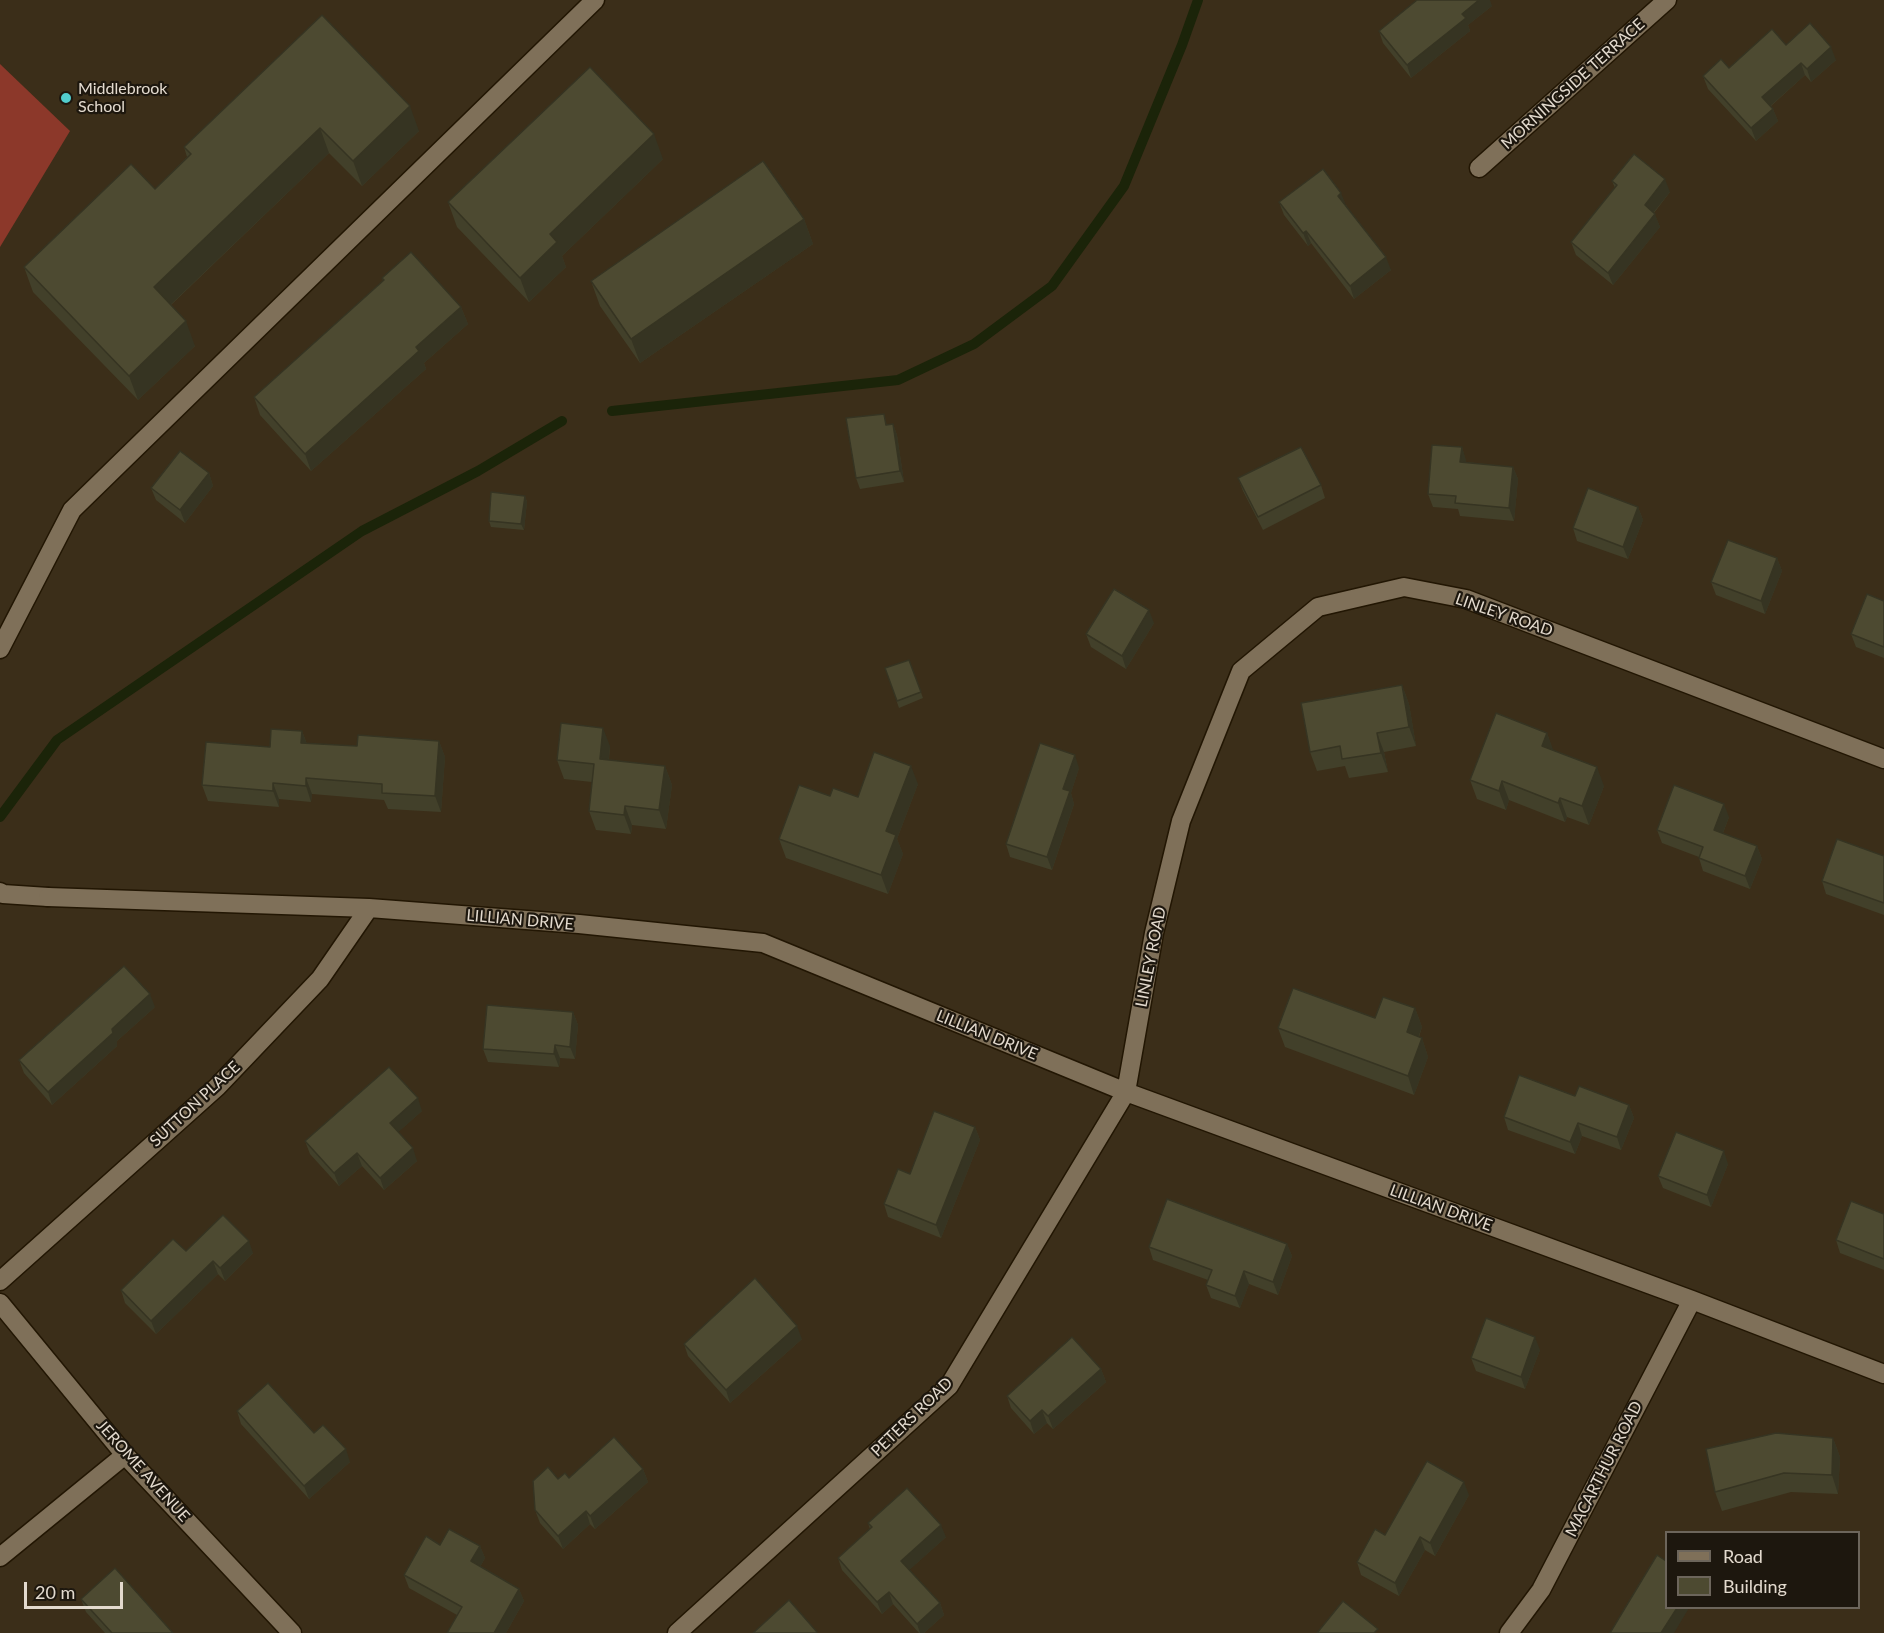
<!DOCTYPE html>
<style>
body{margin:0}
#map{position:relative;width:1884px;height:1633px;overflow:hidden;background:#3b2e19;font-family:Lato,sans-serif}
canvas{display:block}
.legend{position:absolute;left:1665px;top:1531px;width:195px;height:78px;box-sizing:border-box;background:#1d170e;border:2px solid #6c655b;margin:0;padding:8px 10px;list-style:none;font-size:18px;color:#e3dace}
.legend li{display:flex;align-items:center;gap:12px;height:30px}
.legend b{width:30px;border:2px solid #6c655b}
.scale{position:absolute;left:24px;top:1582px;width:99px;height:27px;box-sizing:border-box;border:3px solid #e3dace;border-top:0;padding-left:8px;font-size:18px;line-height:21px;white-space:nowrap;color:#e3dace;-webkit-text-stroke:4px #1d170e;paint-order:stroke}
</style>
<div id="map">
<canvas width="1884" height="1633"></canvas>
<ul class="legend">
<li><b style="height:8px;background:#7f7059"></b>Road</li>
<li><b style="height:16px;background:#4d4a31"></b>Building</li>
</ul>
<div class="scale">20 m</div>
</div>
<script>
const c = document.querySelector('canvas').getContext('2d');
c.lineJoin = 'round';
function fill(path, color) {
  c.fillStyle = color;
  c.fill(path, 'evenodd');
}
function shape(rows) {
  const path = new Path2D();
  for (const r of rows) {
    path.moveTo(r[0], r[1]);
    for (let i = 2; i < r.length; i += 2) path.lineTo(r[i], r[i + 1]);
  }
  return path;
}
function strokePath(path, color, width, dash) {
  c.strokeStyle = color;
  c.lineWidth = width;
  c.lineCap = dash ? 'butt' : 'round';
  c.setLineDash(dash || []);
  c.stroke(path);
}
function label(font, color, halo, rows, align = 'center') {
  c.font = font + ' Lato,sans-serif';
  c.lineWidth = 4.5;
  c.setLineDash([]);
  c.textBaseline = 'middle';
  c.strokeStyle = halo;
  c.fillStyle = color;
  for (const [text, x, y, turn = 0] of rows) {
    c.save();
    c.translate(x, y);
    c.rotate((+turn || 0) * Math.PI / 180);
    c.textAlign = isNaN(turn) ? turn : align;
    if (halo) c.strokeText(text, 0, 0);
    c.fillText(text, 0, 0);
    c.restore();
  }
}
const forest = shape([
 [0,64,70,131,0,247]
]);
const stream = shape([
 [612,411,898,380,974,344,1052,286,1124,186,1182,45,1198,0],
 [0,817,57,740,362,531,478,471,562,421]
]);
const lane = shape([
 [0,649,72,510,595,0],
 [0,892,3,894,48,897]
]);
const street = shape([
 [1479,168,1667,0],
 [48,897,369,908,579,924,763,943,1126,1092,1692,1300,1884,1374],
 [0,1281,217,1087,320,979,369,908],
 [0,1303,125,1455,292,1633],
 [0,1557,125,1455],
 [677,1633,949,1386,1126,1092,1154,933,1181,821,1241,671,1318,607,1404,587,1466,599,1884,759],
 [1509,1633,1541,1590,1692,1300]
]);
const wall = shape([
 [1492,6,1468,25,1470,31,1411,78,1383,43,1379,31],
 [322,15,419,131,362,186,329,153,171,305,195,346,138,400,33,292,24,267,155,189,187,157,184,147],
 [1786,45,1836,60,1811,82,1805,75,1771,106,1773,109,1778,121,1756,141,1708,89,1703,76,1729,68],
 [663,159,562,256,566,267,529,302,457,227,448,202],
 [1612,181,1670,192,1654,213,1660,227,1613,285,1576,255,1571,242,1615,188],
 [1279,202,1346,205,1391,270,1354,299,1311,243,1308,246,1284,215],
 [804,219,813,244,640,363,600,306,591,281],
 [382,278,461,307,468,324,424,363,426,369,311,471,260,415,254,397,383,281],
 [893,424,897,435,904,482,860,489,856,478,888,425],
 [1462,447,1466,462,1513,467,1518,479,1514,521,1460,516,1458,509,1433,507,1428,494],
 [209,473,213,486,185,523,156,500,151,488],
 [1238,478,1321,485,1325,498,1263,530,1243,491],
 [525,496,527,502,524,530,491,527,489,521],
 [1638,507,1643,520,1628,559,1577,541,1573,528],
 [1777,558,1782,571,1765,614,1716,595,1711,582],
 [1884,601,1884,658,1856,647,1851,634],
 [1154,623,1126,669,1091,647,1086,634],
 [909,660,923,698,899,708,885,668],
 [1402,685,1409,704,1416,746,1384,752,1388,772,1349,778,1345,766,1317,771,1310,752],
 [302,731,307,744,357,746,439,741,445,757,441,812,388,809,384,800,312,794,311,802,279,799,279,807,208,801,202,785,270,747],
 [1547,733,1553,751,1604,786,1589,825,1567,817,1565,822,1509,800,1506,810,1477,799,1470,780],
 [610,746,609,760,665,766,672,785,666,829,632,825,631,834,596,830,589,811,592,782,564,779,557,760],
 [1079,768,1071,793,1074,804,1052,870,1010,857,1006,844],
 [918,784,897,839,903,854,888,894,786,858,779,839,830,796,858,797],
 [1729,817,1723,833,1757,846,1762,859,1750,889,1703,871,1699,858,1699,857,1662,843,1657,830],
 [1884,856,1884,915,1826,894,1822,881],
 [155,1007,117,1041,117,1046,52,1105,24,1073,19,1060],
 [1415,1008,1422,1027,1419,1037,1422,1038,1428,1057,1414,1095,1285,1047,1278,1028,1375,1018],
 [573,1012,578,1025,575,1059,560,1058,559,1067,488,1062,483,1049],
 [1575,1096,1629,1105,1634,1118,1621,1150,1582,1136,1575,1154,1508,1130,1504,1117],
 [422,1111,398,1132,417,1161,384,1190,362,1166,339,1186,310,1154,305,1141],
 [975,1127,980,1140,941,1238,888,1217,884,1204,910,1174],
 [1728,1164,1711,1207,1663,1188,1658,1176],
 [1884,1214,1884,1270,1840,1253,1836,1240],
 [1287,1244,1292,1256,1278,1295,1249,1284,1240,1308,1211,1298,1206,1285,1208,1280,1153,1260,1149,1247],
 [186,1251,253,1253,225,1281,218,1274,156,1334,125,1303,121,1290],
 [802,1339,730,1403,688,1356,684,1344],
 [1540,1350,1525,1389,1476,1371,1471,1358],
 [1101,1369,1106,1382,1053,1429,1047,1423,1034,1434,1011,1408,1007,1396],
 [237,1411,314,1433,350,1462,309,1499,241,1424],
 [1833,1438,1840,1457,1838,1494,1791,1492,1722,1511,1715,1492],
 [643,1469,648,1482,595,1529,590,1524,563,1549,540,1523,535,1510,558,1479],
 [1469,1495,1435,1556,1425,1550,1399,1596,1361,1575,1357,1562,1385,1535],
 [868,1523,946,1537,909,1570,940,1603,944,1615,924,1633,919,1633,893,1604,882,1614,842,1570,838,1558,870,1529],
 [440,1545,480,1546,485,1558,480,1567,519,1589,524,1601,506,1633,447,1633,457,1615,409,1588,404,1575],
 [81,1599,173,1633,105,1633,86,1612]
]);
const shadedWall = shape([
 [1479,0,1490,0,1492,6,1468,25,1470,31,1411,78,1407,65,1462,14],
 [1831,47,1836,60,1811,82,1807,69],
 [1801,63,1805,75,1767,109,1762,97],
 [410,106,419,131,362,186,353,161],
 [1773,109,1778,121,1756,141,1751,128],
 [320,128,329,153,163,312,154,287],
 [654,134,663,159,562,256,566,267,529,302,520,278,550,234],
 [1665,179,1670,192,1649,218,1645,205],
 [1341,193,1346,205,1338,196],
 [1655,214,1660,227,1613,285,1608,273],
 [804,219,813,244,640,363,631,339],
 [1306,231,1311,243,1308,246,1303,233],
 [1386,257,1391,270,1354,299,1350,286],
 [461,307,468,324,424,363,426,369,311,471,305,454,416,347],
 [186,321,195,346,138,400,129,376],
 [893,424,897,435,904,482,900,471],
 [1462,447,1466,460,1465,474,1460,462],
 [1513,467,1518,479,1514,521,1509,508],
 [209,473,213,486,185,523,180,510],
 [525,496,527,502,524,530,521,524],
 [1638,507,1643,520,1628,559,1623,547],
 [1777,558,1782,571,1765,614,1761,601],
 [1149,610,1154,623,1126,669,1122,656],
 [1402,685,1409,704,1416,746,1409,727],
 [603,728,610,746,607,778,600,759],
 [302,731,308,747,301,743],
 [1377,733,1384,752,1388,772,1381,753],
 [1547,733,1554,752,1542,746],
 [439,741,445,757,441,812,435,796],
 [1075,755,1079,768,1071,793,1074,804,1052,870,1047,857,1063,789],
 [665,766,672,785,666,829,659,810],
 [911,766,918,784,897,839,903,854,888,894,881,875,886,831],
 [1597,767,1604,786,1589,825,1582,806],
 [306,778,312,794,311,802,306,786],
 [1502,781,1509,800,1506,810,1499,791],
 [273,783,279,799,279,807,273,791],
 [1560,798,1567,817,1565,822,1558,803],
 [1724,804,1729,817,1719,843,1714,830],
 [625,806,632,825,631,834,624,815],
 [1757,846,1762,859,1750,889,1745,876],
 [150,994,155,1007,117,1041,117,1046,52,1105,48,1092,112,1029],
 [1415,1008,1422,1027,1413,1051,1407,1032],
 [573,1012,578,1025,575,1059,570,1047],
 [1422,1038,1428,1057,1414,1095,1408,1076],
 [555,1045,560,1058,559,1067,554,1054],
 [418,1098,422,1111,394,1136,390,1123],
 [1629,1105,1634,1118,1621,1150,1617,1137],
 [1578,1123,1582,1136,1575,1154,1570,1142],
 [975,1127,980,1140,941,1238,936,1225],
 [413,1148,417,1161,384,1190,380,1178],
 [1724,1151,1728,1164,1711,1207,1707,1195],
 [357,1153,362,1166,339,1186,334,1173],
 [249,1241,253,1253,225,1281,220,1268],
 [1287,1244,1292,1256,1278,1295,1273,1282],
 [213,1261,218,1274,156,1334,151,1321],
 [1244,1271,1249,1284,1240,1308,1235,1296],
 [797,1326,802,1339,730,1403,726,1390],
 [1535,1337,1540,1350,1525,1389,1521,1377],
 [1101,1369,1106,1382,1053,1429,1048,1416],
 [1042,1410,1047,1423,1034,1434,1030,1421],
 [1833,1438,1840,1457,1838,1494,1832,1475],
 [346,1449,350,1462,309,1499,304,1486],
 [643,1469,648,1482,595,1529,590,1516],
 [1464,1482,1469,1495,1435,1556,1430,1543],
 [586,1511,590,1524,563,1549,558,1536],
 [941,1525,946,1537,906,1573,901,1561],
 [1420,1537,1425,1550,1399,1596,1395,1583],
 [480,1546,485,1558,476,1574,471,1561],
 [519,1589,524,1601,506,1633,494,1633],
 [889,1592,893,1604,882,1614,877,1602],
 [940,1603,944,1615,924,1633,920,1633,917,1624],
 [1677,1608,1689,1608,1674,1633,1661,1633]
]);
const building = shape([
 [1417,0,1479,0,1462,14,1466,18,1407,65,1379,31,1417,0],
 [322,15,410,106,353,161,320,128,154,287,186,321,129,376,24,267,131,164,155,189,191,154,184,147,322,15],
 [1810,23,1831,47,1807,69,1801,63,1762,97,1773,109,1751,128,1703,76,1721,59,1729,68,1772,29,1786,45,1810,23],
 [590,67,654,134,550,234,557,242,520,278,448,202,590,67],
 [1634,154,1665,179,1645,205,1655,214,1608,273,1571,242,1617,185,1612,181,1634,154],
 [763,161,804,219,631,339,591,281,763,161],
 [1323,169,1341,193,1338,196,1386,257,1350,286,1306,231,1303,233,1279,202,1323,169],
 [411,252,461,307,416,347,419,351,305,454,254,397,384,280,382,278,411,252],
 [884,414,886,425,893,424,900,471,856,478,846,418,884,414],
 [1432,445,1462,447,1460,462,1513,467,1509,508,1455,503,1456,496,1428,494,1432,445],
 [1301,447,1321,485,1258,517,1238,478,1301,447],
 [180,451,209,473,180,510,151,488,180,451],
 [1588,488,1638,507,1623,547,1573,528,1588,488],
 [491,492,525,496,521,524,489,521,491,492],
 [1728,540,1777,558,1761,601,1711,582,1728,540],
 [1114,589,1149,610,1122,656,1086,634,1114,589],
 [1867,594,1884,601,1884,647,1851,634,1867,594],
 [909,660,921,692,897,701,885,668,909,660],
 [1402,685,1409,727,1377,733,1381,753,1342,759,1340,746,1310,752,1301,703,1402,685],
 [1496,713,1547,733,1542,746,1597,767,1582,806,1560,798,1558,803,1502,781,1499,791,1470,780,1496,713],
 [561,723,603,728,600,759,665,766,659,810,625,806,624,815,589,811,594,764,557,760,561,723],
 [271,729,302,731,301,743,357,746,358,735,439,741,435,796,382,793,382,784,306,778,306,786,273,783,273,791,202,785,206,742,270,747,271,729],
 [1040,743,1075,755,1063,789,1070,791,1047,857,1006,844,1040,743],
 [874,752,911,766,886,831,896,835,881,875,779,839,799,785,830,796,833,788,858,797,874,752],
 [1674,785,1724,804,1714,830,1757,846,1745,876,1699,858,1703,847,1657,830,1674,785],
 [1837,839,1884,856,1884,903,1822,881,1837,839],
 [124,966,150,994,112,1029,113,1033,48,1092,19,1060,124,966],
 [1293,988,1375,1018,1383,997,1415,1008,1407,1032,1422,1038,1408,1076,1278,1028,1293,988],
 [487,1005,573,1012,570,1047,555,1045,554,1054,483,1049,487,1005],
 [389,1067,418,1098,390,1123,413,1148,380,1178,357,1153,334,1173,305,1141,389,1067],
 [1519,1075,1575,1096,1579,1086,1629,1105,1617,1137,1578,1123,1570,1142,1504,1117,1519,1075],
 [934,1111,975,1127,936,1225,884,1204,898,1169,910,1174,934,1111],
 [1676,1132,1724,1151,1707,1195,1658,1176,1676,1132],
 [1167,1199,1287,1244,1273,1282,1244,1271,1235,1296,1206,1285,1212,1270,1149,1247,1167,1199],
 [1851,1201,1884,1214,1884,1259,1836,1240,1851,1201],
 [223,1215,249,1241,220,1268,213,1261,151,1321,121,1290,173,1239,186,1251,223,1215],
 [755,1278,797,1326,726,1390,684,1344,755,1278],
 [1486,1318,1535,1337,1521,1377,1471,1358,1486,1318],
 [1072,1337,1101,1369,1048,1416,1042,1410,1030,1421,1007,1396,1072,1337],
 [268,1383,314,1433,323,1425,346,1449,304,1486,237,1411,268,1383],
 [1776,1433,1833,1438,1832,1475,1784,1473,1715,1492,1706,1449,1776,1433],
 [614,1437,643,1469,590,1516,586,1511,558,1536,535,1510,533,1481,548,1467,558,1479,565,1473,569,1478,614,1437],
 [1427,1461,1464,1482,1430,1543,1420,1537,1395,1583,1357,1562,1375,1529,1385,1535,1427,1461],
 [907,1488,941,1525,901,1561,940,1603,917,1624,889,1592,877,1602,838,1558,872,1527,868,1523,907,1488],
 [449,1529,480,1546,471,1561,519,1589,494,1633,447,1633,462,1607,404,1575,426,1536,440,1545,449,1529],
 [1657,1555,1666,1561,1666,1608,1677,1608,1661,1633,1610,1633,1657,1555],
 [115,1568,173,1633,112,1633,81,1599,115,1568],
 [789,1600,817,1632,816,1633,753,1633,789,1600],
 [1343,1601,1378,1629,1374,1633,1317,1633,1343,1601]
]);
const markers = [
 [66,98,6,"#52cdcd"]
];
const streetNames = [
 ["MORNINGSIDE TERRACE",1573,84,-42],
 ["LINLEY ROAD",1504,615,19],
 ["LILLIAN DRIVE",520,920,5],
 ["LINLEY ROAD",1151,957,-79],
 ["LILLIAN DRIVE",987,1035,22],
 ["SUTTON PLACE",195,1104,-43],
 ["LILLIAN DRIVE",1441,1208,20],
 ["PETERS ROAD",912,1417,-44],
 ["MACARTHUR ROAD",1604,1469,-63],
 ["JEROME AVENUE",143,1471,48]
];
const poiNames = [
 ["Middlebrook",78,89],
 ["School",78,107]
];
fill(forest, '#8c382a');
strokePath(stream, '#1b2409', 10);
strokePath(lane, '#221603', 21);
strokePath(street, '#221603', 21);
strokePath(lane, '#7f7059', 18);
strokePath(street, '#7f7059', 18);
fill(wall, '#42402a');
fill(shadedWall, '#363422');
fill(building, '#4d4a31');
strokePath(building, '#363422', 1.5);
for (const [x, y, r, color] of markers) {
  const dot = new Path2D();
  dot.arc(x, y, r, 0, 2 * Math.PI);
  c.fillStyle = color;
  c.fill(dot);
  strokePath(dot, '#1d170e', 2);
}
label('16px', '#e3dace', '#1d170e', streetNames);
label('16px', '#e3dace', '#1d170e', poiNames, 'left');
</script>
